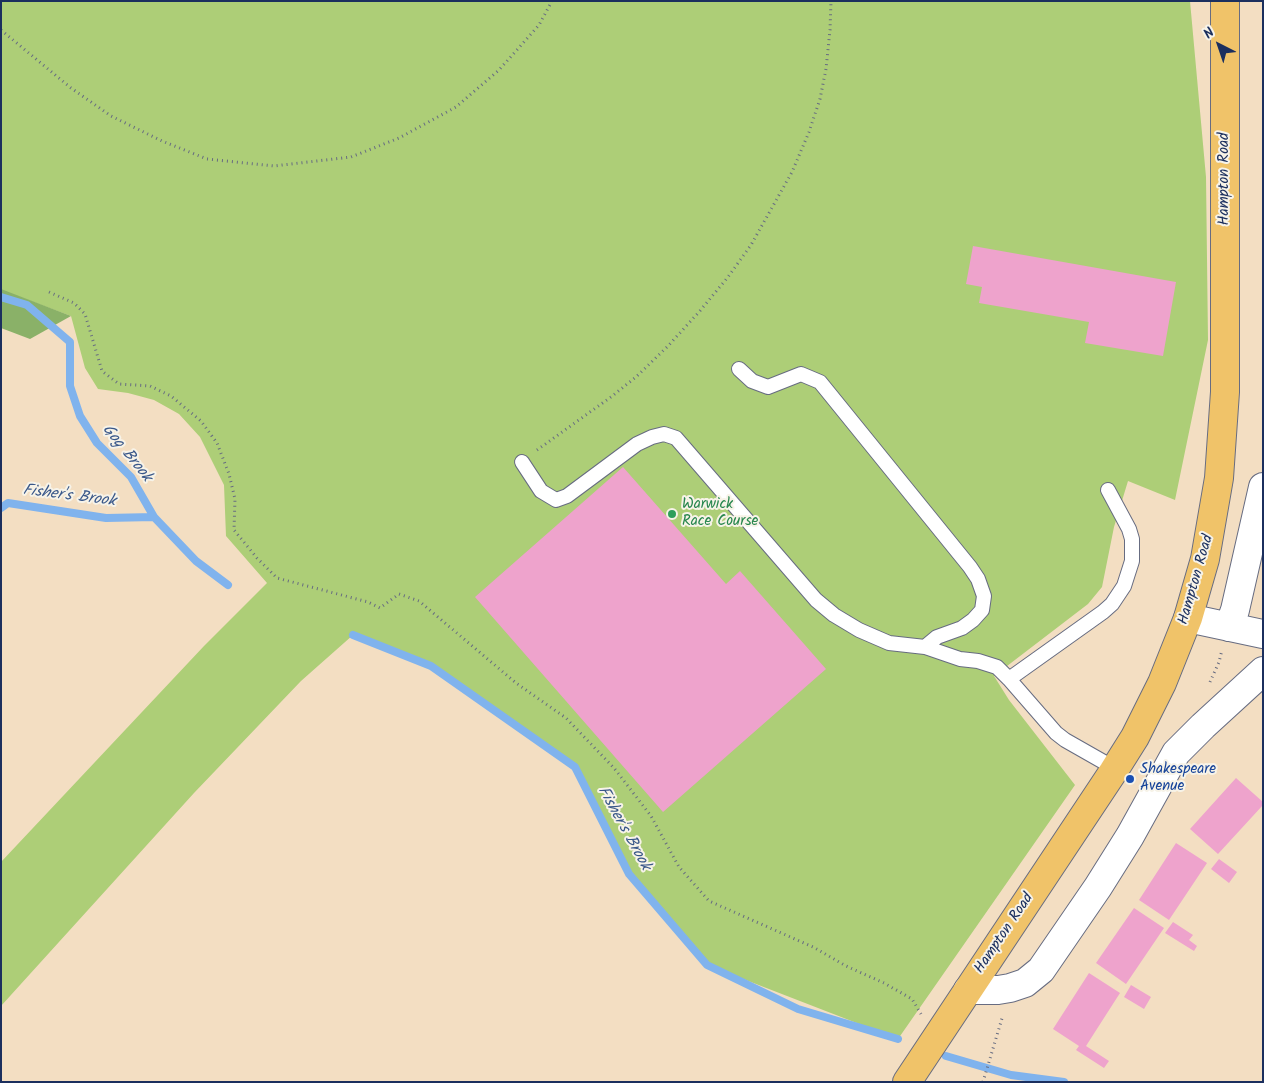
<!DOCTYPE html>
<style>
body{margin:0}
#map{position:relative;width:1264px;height:1083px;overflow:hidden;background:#f3dec2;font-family:Kalam,sans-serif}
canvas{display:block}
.frame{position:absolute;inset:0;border:2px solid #1b2f5e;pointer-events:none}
.north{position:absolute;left:1194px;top:20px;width:50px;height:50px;-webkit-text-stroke:4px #f7f3e8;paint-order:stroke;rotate:319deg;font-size:14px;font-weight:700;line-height:20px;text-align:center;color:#1b2f5e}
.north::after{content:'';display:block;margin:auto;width:18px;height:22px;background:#1b2f5e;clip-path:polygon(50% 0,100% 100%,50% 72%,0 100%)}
</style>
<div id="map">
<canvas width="1264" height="1083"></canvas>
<div class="frame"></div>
<div class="north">N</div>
</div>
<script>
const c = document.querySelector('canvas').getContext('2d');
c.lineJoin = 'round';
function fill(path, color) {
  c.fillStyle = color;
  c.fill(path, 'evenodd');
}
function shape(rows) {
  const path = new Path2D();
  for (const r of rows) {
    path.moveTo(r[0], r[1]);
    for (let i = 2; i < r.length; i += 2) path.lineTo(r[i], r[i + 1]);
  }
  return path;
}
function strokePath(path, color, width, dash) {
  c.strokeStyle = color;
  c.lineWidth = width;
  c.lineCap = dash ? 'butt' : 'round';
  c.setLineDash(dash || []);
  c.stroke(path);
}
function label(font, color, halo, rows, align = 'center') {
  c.font = font + ' Kalam,sans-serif';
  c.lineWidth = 4;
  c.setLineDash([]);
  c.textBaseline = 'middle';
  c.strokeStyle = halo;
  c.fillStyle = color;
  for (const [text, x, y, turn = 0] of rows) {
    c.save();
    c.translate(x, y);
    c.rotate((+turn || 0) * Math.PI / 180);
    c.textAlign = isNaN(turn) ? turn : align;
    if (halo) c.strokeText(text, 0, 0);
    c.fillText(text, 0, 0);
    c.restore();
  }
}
const green = shape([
 [1,1,1190,1,1206,177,1208,340,1175,500,1128,481,1114,527,1102,587,1088,604,994,676,1009,700,1075,785,898,1039,707,965,629,874,575,767,431,666,353,635,301,681,194,793,1,1006,1,862,204,646,267,583,226,536,224,485,200,437,179,414,154,400,128,393,98,389,85,368,71,316,1,290]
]);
const forest = shape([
 [1,289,71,316,30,339,1,328]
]);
const stream = shape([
 [1,297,27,305,70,342,70,386,80,416,97,443,131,477,154,517],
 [1,508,8,503,106,518,154,517,196,561,228,585],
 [353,635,431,666,575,767,629,874,707,965,798,1009,898,1039],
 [946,1056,1011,1075,1064,1082]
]);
const building = shape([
 [973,246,1176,282,1163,356,1085,343,1089,322,979,303,982,287,966,284],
 [623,467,726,584,740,571,826,669,663,812,475,597],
 [1236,778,1263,802,1263,805,1218,854,1190,829],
 [1176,843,1207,863,1169,920,1139,900],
 [1219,859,1237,872,1229,883,1211,869],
 [1134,908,1164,928,1126,984,1096,963],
 [1173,922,1193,935,1189,940,1197,946,1194,951,1165,933],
 [1089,973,1120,993,1086,1046,1109,1061,1104,1068,1076,1050,1079,1046,1053,1029],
 [1131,985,1151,997,1144,1009,1124,997]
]);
const path = shape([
 [1,30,71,88,111,116,162,141,207,159,274,166,351,157,399,138,456,107,499,70,539,25,552,1],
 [49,292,74,303,85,314,102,371,119,384,150,386,171,396,201,421,217,443,229,474,235,499,234,530,257,558,277,578,368,602,380,608,399,594,419,601,516,683,566,718,614,768,651,816,679,867,709,901,813,947,846,966,884,983,912,999,921,1014],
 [537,450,611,397,636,377,668,346,699,312,728,277,751,245,792,172,809,132,820,99,826,69,830,30,831,1],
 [1210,682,1219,662,1222,650],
 [983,1082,1003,1015]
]);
const service = shape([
 [739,369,752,381,768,387,801,374,820,382,970,567,978,579,984,596,982,610,973,620,962,628,937,637,925,647],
 [522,462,541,491,556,500,567,496,637,444,652,437,664,434,676,438,816,600,834,615,859,630,889,643,925,647,960,659,978,661,997,667,1009,679],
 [1108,490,1129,529,1132,539,1132,561,1124,586,1112,604,1103,612,1009,679,1056,733,1065,740,1116,769]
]);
const minor = shape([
 [1188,618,1263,634],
 [1229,627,1235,610,1263,487],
 [968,990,998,990,1010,988,1025,983,1041,970,1098,887,1130,836,1176,753,1203,726,1263,671]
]);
const primary = shape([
 [907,1082,1113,772,1135,737,1162,683,1188,618,1205,559,1219,478,1225,392,1225,1]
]);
const markers = [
 [672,514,5,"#2e9e5b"],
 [1130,779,5,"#1a4fb4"]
];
const streetNames = [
 ["Hampton Road",1225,179,-90],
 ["Hampton Road",1197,580,-74],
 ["Hampton Road",1005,934,-56]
];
const leisureNames = [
 ["Warwick",682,505],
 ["Race Course",682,522]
];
const transitNames = [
 ["Shakespeare",1140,770],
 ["Avenue",1140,787]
];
const waterNames = [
 ["Gog Brook",126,454,51],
 ["Fisher's Brook",69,497,7],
 ["Fisher's Brook",623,829,61]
];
fill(green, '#adce77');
fill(forest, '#8ab168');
strokePath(stream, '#80b3ed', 8);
fill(building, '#eea3cc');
strokePath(service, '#676c81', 16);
strokePath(minor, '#676c81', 30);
strokePath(primary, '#676c81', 30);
strokePath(path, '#676c81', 3, [1, 4]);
strokePath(service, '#fff', 14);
strokePath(minor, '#fff', 28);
strokePath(primary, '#f0c369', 28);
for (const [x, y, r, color] of markers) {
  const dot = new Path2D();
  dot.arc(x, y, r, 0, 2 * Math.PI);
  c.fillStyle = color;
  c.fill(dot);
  strokePath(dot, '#f7f3e8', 2);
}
label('15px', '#1b2f5e', '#f7f3e8', streetNames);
label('15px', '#27864d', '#f7f3e8', leisureNames, 'left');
label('15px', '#164399', '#f7f3e8', transitNames, 'left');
label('italic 16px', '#395789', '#f7f3e8', waterNames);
</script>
